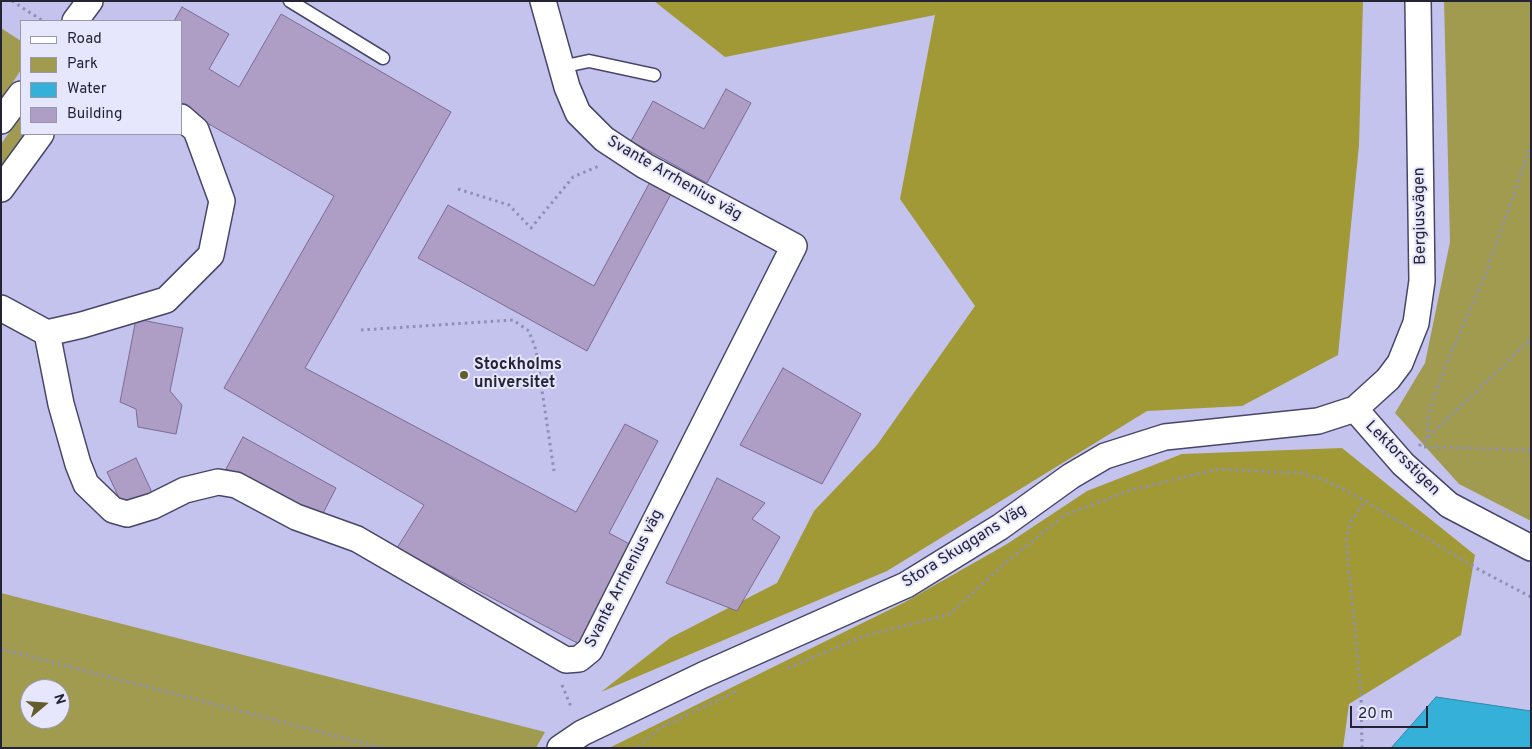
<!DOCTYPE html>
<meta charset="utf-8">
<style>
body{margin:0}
#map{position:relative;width:1532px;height:749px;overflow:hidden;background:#c3c3ee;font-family:Overpass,sans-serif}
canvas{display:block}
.frame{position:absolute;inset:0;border:2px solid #242434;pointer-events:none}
.legend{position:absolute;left:20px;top:20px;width:162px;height:115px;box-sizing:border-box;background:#e6e6fc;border:1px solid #9898ac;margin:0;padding:6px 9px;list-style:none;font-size:15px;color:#242434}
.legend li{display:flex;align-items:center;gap:10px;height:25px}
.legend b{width:25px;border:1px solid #9898ac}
.north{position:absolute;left:20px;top:679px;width:50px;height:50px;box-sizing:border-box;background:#e6e6fc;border:1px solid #9898ac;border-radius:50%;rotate:72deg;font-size:14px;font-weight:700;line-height:20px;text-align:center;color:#242434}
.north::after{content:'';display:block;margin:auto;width:18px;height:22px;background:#625d2a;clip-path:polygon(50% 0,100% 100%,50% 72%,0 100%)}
.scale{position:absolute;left:1350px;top:706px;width:78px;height:22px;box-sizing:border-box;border:2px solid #242434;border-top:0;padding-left:6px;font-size:15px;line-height:18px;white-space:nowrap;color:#242434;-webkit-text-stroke:4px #e6e6fc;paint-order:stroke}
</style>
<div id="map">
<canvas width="1532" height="749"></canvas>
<div class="frame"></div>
<ul class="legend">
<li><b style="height:6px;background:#fff"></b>Road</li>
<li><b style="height:14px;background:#a19b50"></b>Park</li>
<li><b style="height:14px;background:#35b1d9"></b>Water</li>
<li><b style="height:14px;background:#ae9dc5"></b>Building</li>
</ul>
<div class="north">N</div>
<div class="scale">20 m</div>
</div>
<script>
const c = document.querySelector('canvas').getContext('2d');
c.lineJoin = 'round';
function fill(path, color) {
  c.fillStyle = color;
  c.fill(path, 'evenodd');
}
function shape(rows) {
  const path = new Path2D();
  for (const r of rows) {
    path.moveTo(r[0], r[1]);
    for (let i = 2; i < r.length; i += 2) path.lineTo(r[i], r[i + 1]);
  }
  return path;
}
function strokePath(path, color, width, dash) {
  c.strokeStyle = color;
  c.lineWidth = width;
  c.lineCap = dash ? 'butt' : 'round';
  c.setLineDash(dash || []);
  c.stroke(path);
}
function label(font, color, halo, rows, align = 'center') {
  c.font = font + ' Overpass,sans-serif';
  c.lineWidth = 4;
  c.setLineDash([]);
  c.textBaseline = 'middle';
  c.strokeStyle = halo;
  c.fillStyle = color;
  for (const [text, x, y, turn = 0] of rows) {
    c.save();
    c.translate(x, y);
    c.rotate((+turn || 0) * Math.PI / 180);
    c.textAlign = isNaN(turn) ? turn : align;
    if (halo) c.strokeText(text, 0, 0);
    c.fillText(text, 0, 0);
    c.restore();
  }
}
const green = shape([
 [1444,1,1531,1,1531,521,1459,484,1395,413,1425,363,1450,242],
 [1,28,21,41,21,70,1,100],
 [21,116,21,134,31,134,1,175,1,144],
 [1,593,545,732,536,748,1,748],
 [30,689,60,689,60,719,30,719]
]);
const forest = shape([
 [654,1,1363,1,1359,145,1338,355,1242,406,1147,411,887,571,601,692,670,638,777,583,814,511,877,445,975,306,900,199,935,15,725,57],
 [1342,448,1475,555,1461,635,1349,704,1343,748,609,748,905,602,1007,544,1087,491,1182,454]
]);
const water = shape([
 [1436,697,1531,711,1531,748,1391,748,1436,697]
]);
const building = shape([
 [182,7,229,34,209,69,239,87,281,14,451,112,305,368,576,512,625,424,658,441,609,533,637,548,581,645,397,548,424,505,224,388,334,196,181,108,181,21,174,21,182,7],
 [726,89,751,103,707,183,631,141,653,101,704,129,726,89],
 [650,182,671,194,587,351,418,258,448,205,594,286,650,182],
 [136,319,183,328,170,391,182,405,176,434,138,427,136,409,120,402,136,319],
 [783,368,861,414,822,484,740,445,783,368],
 [243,437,336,488,319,521,226,469,243,437],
 [136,458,155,499,126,513,107,472,136,458],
 [717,478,765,503,752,519,780,537,737,611,666,583,717,478]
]);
const path = shape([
 [12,1,43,21],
 [458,189,509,205,531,228,573,177,599,166],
 [361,330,513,320,529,331,536,350,554,471],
 [1427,438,1429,412,1443,372,1488,268,1531,145],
 [1419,446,1531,339],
 [1424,447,1531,450],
 [1,649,383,748],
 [788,668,864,636,950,614,1005,563,1065,515,1131,490,1218,469,1301,473,1328,481,1365,501,1476,568,1531,597],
 [562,685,572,709],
 [638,748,658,729,739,690],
 [1362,748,1361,692,1346,541,1351,521,1365,501]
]);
const lane = shape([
 [290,1,383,58],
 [561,67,589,61,654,75]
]);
const street = shape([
 [75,21,90,1],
 [1,121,21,94],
 [1,189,41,134],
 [1,308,47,333,82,325,166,300,211,255,222,201,196,130,181,117],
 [47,333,61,404,78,464,86,484,113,510,127,514,153,506,185,490,218,482,236,485,296,517,357,539,566,660,579,659,590,650,794,246,645,166,604,139,578,113,567,87,543,1],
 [1355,409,1403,464,1449,505,1531,548],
 [560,748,582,733,703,675,906,585,1000,527,1071,476,1105,456,1165,437,1318,421,1355,409,1388,379,1400,363,1416,323,1422,281,1418,1]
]);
const markers = [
 [464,375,5,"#625d2a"]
];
const streetNames = [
 ["Svante Arrhenius väg",674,179,30],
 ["Bergiusvägen",1421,216,-91],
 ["Lektorsstigen",1402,459,45],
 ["Stora Skuggans Väg",965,547,-32],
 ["Svante Arrhenius väg",625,579,-63]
];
const poiNames = [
 ["Stockholms",474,366],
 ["universitet",474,384]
];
fill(green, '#a19b50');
fill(forest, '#a19935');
fill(water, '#35b1d9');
strokePath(water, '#3087a8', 1);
fill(building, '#ae9dc5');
strokePath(building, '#7b6b90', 1);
strokePath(lane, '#47466a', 15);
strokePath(street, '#47466a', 28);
strokePath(path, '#8f8fb1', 3, [2.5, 4]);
strokePath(lane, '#fff', 12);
strokePath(street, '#fff', 25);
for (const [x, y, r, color] of markers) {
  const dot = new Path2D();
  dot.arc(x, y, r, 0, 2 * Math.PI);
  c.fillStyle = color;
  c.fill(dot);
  strokePath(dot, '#e6e6fc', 2);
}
label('16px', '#242434', '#e6e6fc', streetNames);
label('bold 16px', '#242434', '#e6e6fc', poiNames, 'left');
</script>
